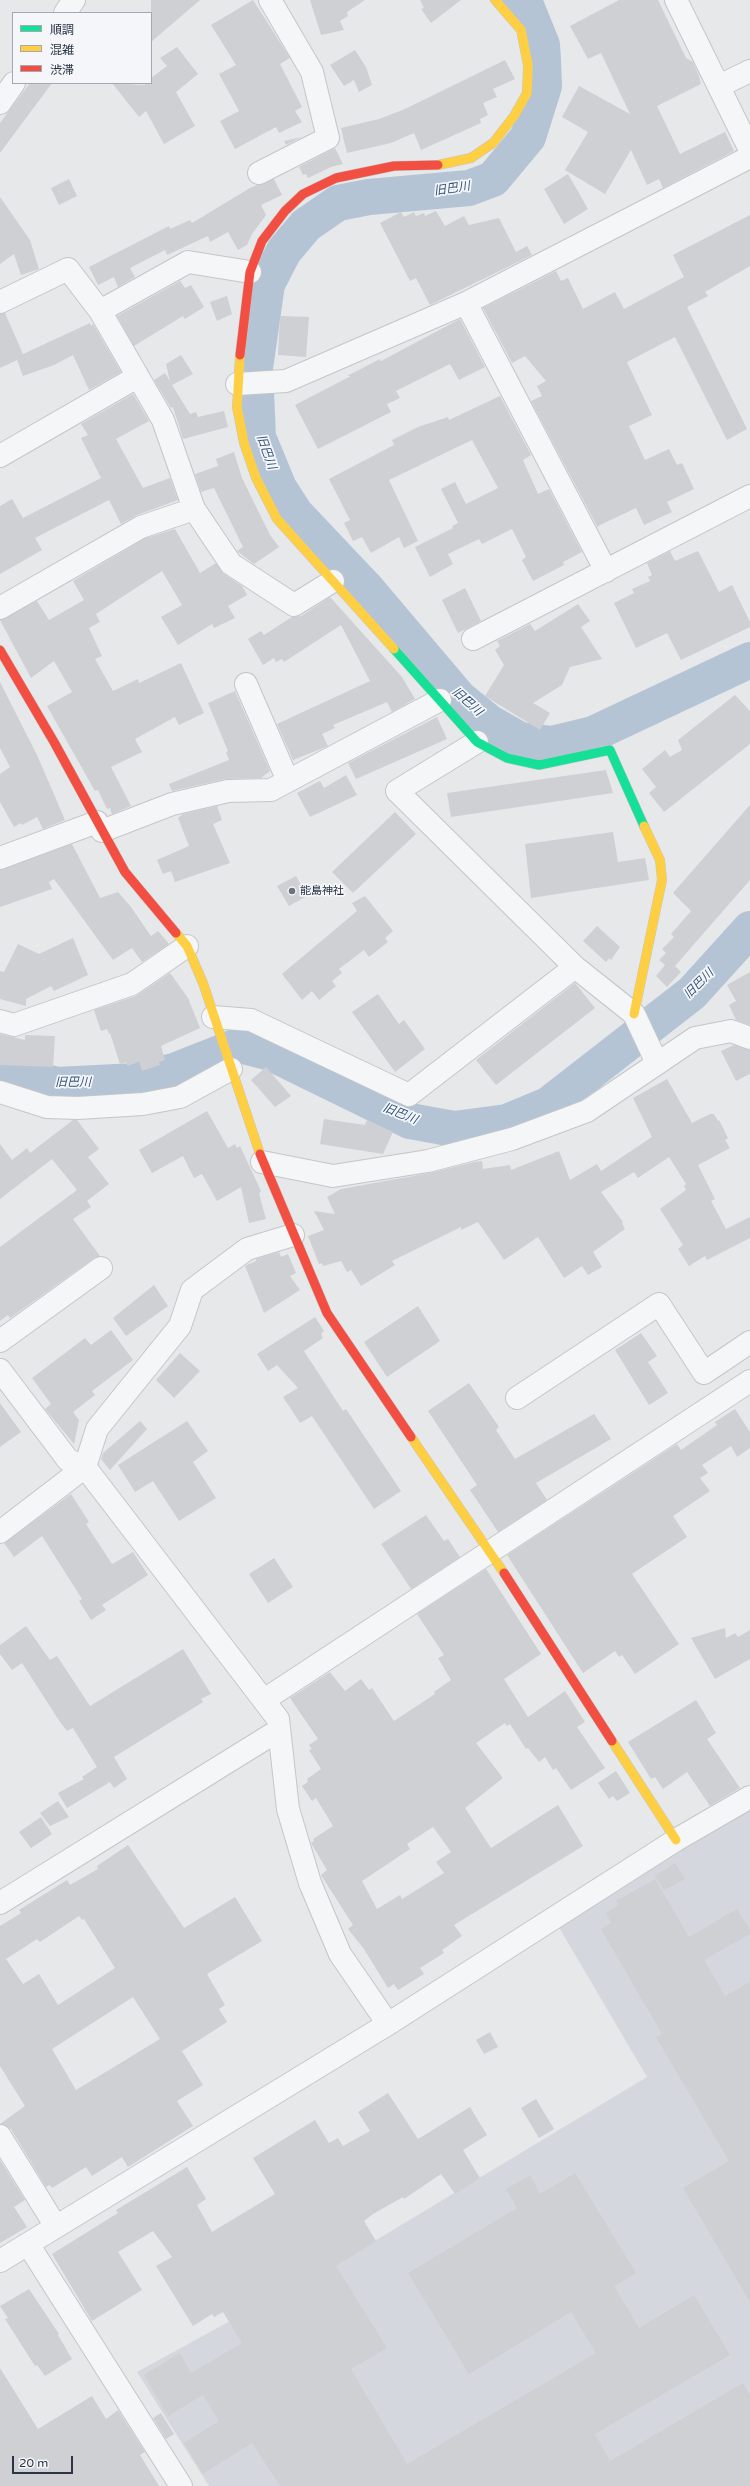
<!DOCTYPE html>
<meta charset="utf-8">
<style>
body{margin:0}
#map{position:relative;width:750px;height:2486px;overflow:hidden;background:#e6e8ea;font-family:"Varela Round","Noto Sans JP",sans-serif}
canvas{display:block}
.legend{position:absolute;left:12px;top:12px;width:140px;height:72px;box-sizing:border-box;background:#f4f6f9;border:1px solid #a4a8b1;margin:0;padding:5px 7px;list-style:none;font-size:12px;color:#2b3445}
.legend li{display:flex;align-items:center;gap:8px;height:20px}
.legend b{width:20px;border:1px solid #a4a8b1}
.scale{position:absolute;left:12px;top:2456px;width:61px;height:18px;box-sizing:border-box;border:2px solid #2b3445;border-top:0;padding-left:5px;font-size:12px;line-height:14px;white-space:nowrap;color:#2b3445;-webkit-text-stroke:3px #f4f6f9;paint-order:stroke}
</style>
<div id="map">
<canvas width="750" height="2486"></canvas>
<ul class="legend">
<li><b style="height:5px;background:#16e098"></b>順調</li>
<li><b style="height:5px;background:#ffcf43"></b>混雑</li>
<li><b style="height:5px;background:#f24e42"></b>渋滞</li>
</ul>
<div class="scale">20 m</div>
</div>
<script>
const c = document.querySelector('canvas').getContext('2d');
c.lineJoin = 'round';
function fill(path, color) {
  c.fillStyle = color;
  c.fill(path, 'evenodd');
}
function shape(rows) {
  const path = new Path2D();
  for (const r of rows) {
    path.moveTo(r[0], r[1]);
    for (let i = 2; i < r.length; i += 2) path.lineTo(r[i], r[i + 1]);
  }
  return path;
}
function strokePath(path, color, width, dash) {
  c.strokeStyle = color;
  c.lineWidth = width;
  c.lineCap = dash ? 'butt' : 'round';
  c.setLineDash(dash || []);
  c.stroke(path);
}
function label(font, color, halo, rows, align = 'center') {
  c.font = font + ' "Varela Round","Noto Sans JP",sans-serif';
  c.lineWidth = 3.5;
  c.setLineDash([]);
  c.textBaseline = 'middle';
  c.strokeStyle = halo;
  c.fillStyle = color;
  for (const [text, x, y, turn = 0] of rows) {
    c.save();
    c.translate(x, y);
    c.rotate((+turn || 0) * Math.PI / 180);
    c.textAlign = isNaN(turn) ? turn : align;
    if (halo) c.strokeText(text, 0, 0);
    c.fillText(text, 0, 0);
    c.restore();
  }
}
const built = shape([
 [750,1810,750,2486,209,2486,137,2372,358,2251,647,2077,557,1924]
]);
const river = shape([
 [520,0,527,8,542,45,543,60,544,86,528,137,493,179,469,188,369,197,338,203,306,225,284,251,267,284,255,368,258,437,279,488,295,513,365,587,459,698,490,723,520,740,552,744,593,734,750,660],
 [0,1070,57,1085,136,1081,174,1071,240,1045,271,1053,410,1121,454,1129,507,1122,548,1105,692,993,750,929]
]);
const building = shape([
 [151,0,200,0,151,42],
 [253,0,290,58,280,64,302,107,295,111,302,122,279,133,276,127,235,149,220,121,239,111,219,74,236,65,211,25],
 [310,0,365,0,347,12,348,16,340,21,344,30,321,35],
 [420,0,461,0,431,23,421,9,424,8],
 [619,0,658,0,686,58,693,62,699,76,701,84,657,106,680,154,725,132,734,151,663,188,659,179,647,185,631,150,605,194,565,170,588,132,562,117,579,86,630,114,601,53,588,59,570,26],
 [177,47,198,74,176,92,195,126,164,144,146,111,139,117,112,83,142,85,151,83,151,78,167,66,160,58],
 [355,50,366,67,372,85,359,92,354,80,344,86,330,65],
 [505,60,515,79,493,89,497,97,483,103,488,115,480,119,481,123,421,150,414,133,391,143,347,153,341,128,379,119,405,109],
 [30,83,52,83,0,153,0,123],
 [302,137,286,145,284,141],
 [335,148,343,164,331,167,308,178,306,174,303,175,299,167],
 [568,174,588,209,564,224,544,189],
 [69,179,77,196,59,205,51,188],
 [274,179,282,195,261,205,266,215,252,234,247,245,238,250,228,232,210,242,208,236,167,255,165,250,130,268,135,277,118,287,114,277,98,285,89,267,169,226,170,229,190,220,192,223,250,188],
 [0,197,30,240,39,269,21,275,14,254,0,264],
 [436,211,445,226,464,216,469,225,499,218,516,252,527,246,532,255,430,305,416,278,410,281,380,223,401,212,404,217,414,212,416,216,424,213,425,216],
 [750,215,750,266,705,292,708,296,687,307,747,429,727,440,675,337,627,362,652,415,629,426,645,460,669,449,677,465,682,463,694,489,667,502,672,512,644,525,636,508,598,526,598,528,531,401,542,396,537,386,546,381,525,356,512,363,483,308,556,271,561,281,568,278,583,309,615,292,624,309,684,277,673,255],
 [180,281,185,288,191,285,204,307,185,319,183,316,134,346,117,316],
 [227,296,232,314,217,321,210,302],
 [5,313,23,354,90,323,91,326,93,324,121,372,89,390,73,355,54,365,23,376,17,360,0,368,0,314],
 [280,316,309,317,306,357,278,355],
 [460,319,485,367,459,380,450,364,396,391,400,398,387,404,391,412,318,449,295,405,351,376,347,376,380,359,381,361],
 [181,355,193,374,172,385,190,414,196,412,198,417,224,411,228,427,183,439,173,407,171,408,154,380,165,373,170,381,166,364],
 [133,394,149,421,116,439,143,488,170,478,178,500,137,515,121,524,109,500,35,538,42,550,0,574,0,506,12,499,23,518,101,478,81,438,88,435,81,424],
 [500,396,531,455,523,460,538,494,549,489,582,552,563,562,564,565,533,581,522,560,526,557,512,529,482,544,479,539,448,554,453,564,430,577,415,547,453,528,452,526,458,523,441,489,455,482,466,504,498,488,472,440,389,480,418,541,404,548,399,537,371,553,362,537,353,541,344,523,350,520,329,479,394,445,392,440,418,427,448,417,449,420],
 [234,452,242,478,270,535,279,547,254,564,237,551,243,547,214,488,201,492,195,474,218,466,216,459],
 [175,529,200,573,216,563,224,574,242,586,247,595,228,606,235,618,214,628,212,624,178,645,161,617,182,605,162,571,96,614,100,622,89,628,102,656,95,659,113,691,138,679,139,683,181,663,204,713,179,725,175,717,135,739,142,752,111,767,131,806,112,814,110,808,107,809,98,790,95,791,47,706,72,692,54,661,31,678,0,620,37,601,49,620,84,600,73,581,146,538],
 [670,551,675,561,698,551,719,592,732,585,750,622,750,627,681,660,667,633,636,648,614,603,634,593,632,589,650,581,648,577,652,575,647,563],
 [465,588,481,621,458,633,442,600],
 [330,597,402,677,415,699,392,712,387,702,333,725,335,728,322,734,328,746,293,760,277,724,370,681,341,625,284,662,282,659,276,662,274,658,263,665,248,639,261,631,264,635,292,617,301,616],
 [578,604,590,621,581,627,602,659,570,667,562,685,533,703,550,713,540,730,485,696,504,665,495,650,500,646,497,641,530,624,535,631],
 [0,682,37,755,65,820,43,829,37,817,22,825,21,823,14,827,0,802,0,774,10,767,0,748],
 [235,691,270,771,261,778,225,779,172,791,169,784,229,760,226,752,228,751,208,703],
 [735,695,750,711,750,744,664,812,649,793,656,787,642,769,665,750,670,757,682,750,678,740],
 [437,717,447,739,356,779,348,763],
 [606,770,613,793,451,817,447,793],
 [346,775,357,795,310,817,297,793,320,781,324,788],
 [750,805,750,880,675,966,681,972,667,987,656,976,665,965,659,960,666,953,662,949,674,937,671,934,691,911,673,893],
 [217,806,222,820,213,824,230,863,175,882,171,871,163,874,157,860,189,846,178,818,183,814],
 [395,812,416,834,353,893,332,872],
 [613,832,618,862,645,858,649,880,531,898,525,844],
 [72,844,100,898,118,892,131,907,151,936,158,931,169,944,142,962,132,948,113,960,54,879,49,882,52,889,0,907,0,870],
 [296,876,307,896,289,906,277,886],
 [365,896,393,931,385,938,388,942,369,957,364,950,339,969,342,973,332,981,336,986,319,1000,312,991,302,1000,282,974,357,911,352,903],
 [597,926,620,947,611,960,609,958,606,962,583,941],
 [73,938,88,975,54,991,51,986,26,999,26,1006,0,999,0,971,4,972,18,944,39,954],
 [750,972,750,1025,736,1020,729,1005,736,1001,727,985],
 [170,973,188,998,200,1028,161,1046,165,1060,159,1062,160,1065,142,1071,139,1062,127,1066,126,1062,120,1064,110,1033,109,1034,107,1029,101,1031,94,1010,136,996],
 [575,983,595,1008,496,1085,476,1060],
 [378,994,399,1024,404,1020,425,1049,395,1072,352,1012],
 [0,1034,25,1040,25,1035,55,1036,53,1067,0,1065],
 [734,1045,750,1050,750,1074,736,1081,721,1051],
 [266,1067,291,1096,275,1107,251,1080],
 [667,1079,692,1123,710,1114,714,1114,718,1121,719,1120,728,1138,725,1140,730,1148,698,1165,715,1199,711,1201,726,1229,750,1217,750,1238,707,1260,705,1256,689,1266,678,1249,683,1245,660,1209,686,1190,684,1186,686,1184,669,1157,638,1178,634,1172,601,1192,623,1222,622,1223,625,1229,593,1252,602,1267,588,1275,582,1266,564,1278,538,1237,504,1260,478,1222,461,1230,461,1227,392,1261,395,1265,361,1286,351,1270,347,1272,341,1261,323,1266,322,1263,319,1264,308,1236,324,1230,314,1211,335,1214,327,1197,341,1189,430,1173,474,1162,482,1161,483,1169,510,1165,511,1170,559,1151,570,1180,597,1164,601,1171,652,1137,633,1098],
 [207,1111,228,1148,235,1144,237,1148,240,1146,261,1191,259,1194,266,1219,249,1223,241,1187,217,1201,202,1174,194,1178,183,1156,152,1173,139,1150],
 [324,1119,365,1125,367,1120,393,1132,383,1154,320,1144],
 [73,1120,77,1120,99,1149,88,1157,109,1184,87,1201,91,1207,73,1219,100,1256,94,1258,10,1318,8,1315,0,1321,0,1247,77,1190,52,1159,0,1199,0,1144,12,1160,27,1148,30,1153],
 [279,1252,281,1257,288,1254,296,1273,290,1276,300,1290,264,1313,245,1266,256,1261,256,1259],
 [154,1285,168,1306,126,1336,113,1318],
 [418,1306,440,1341,387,1377,364,1342],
 [315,1317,324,1331,321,1334,323,1338,304,1351,343,1411,346,1409,401,1491,374,1509,312,1416,300,1423,283,1397,298,1388,277,1365,268,1371,257,1354],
 [111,1330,133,1360,92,1391,95,1395,73,1412,79,1420,74,1444,45,1409,51,1404,32,1378,85,1338,91,1345],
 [641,1333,657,1356,648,1362,668,1393,649,1405,615,1350],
 [180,1353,200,1371,174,1398,156,1380],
 [469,1383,499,1427,496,1430,515,1459,594,1414,611,1439,536,1483,547,1500,498,1532,470,1490,477,1485,428,1411],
 [0,1403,21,1432,0,1447],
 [735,1409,750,1432,750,1448,737,1457,731,1446,702,1465,708,1473,700,1478,710,1491,673,1516,687,1537,632,1574,679,1644,635,1674,622,1655,619,1657,615,1651,583,1673,507,1555,677,1444,681,1450,717,1425,715,1422],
 [140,1421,147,1429,110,1470,101,1459,103,1453],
 [187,1421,208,1451,193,1462,216,1498,179,1521,153,1481,135,1492,118,1465],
 [71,1494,89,1522,86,1524,112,1564,133,1552,148,1575,102,1605,106,1610,91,1620,79,1601,82,1599,42,1536,14,1557,4,1543],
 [426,1515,444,1541,448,1539,460,1557,411,1589,381,1544],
 [274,1558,293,1587,268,1603,249,1574],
 [486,1569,541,1654,504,1679,528,1717,565,1691,585,1722,577,1727,605,1768,571,1790,556,1768,553,1770,545,1757,539,1762,528,1748,526,1749,510,1724,507,1726,505,1723,476,1743,503,1778,465,1808,491,1848,558,1805,583,1846,454,1925,462,1936,442,1950,444,1953,420,1968,424,1974,398,1990,394,1984,388,1988,364,1949,348,1929,353,1925,321,1875,327,1870,311,1843,314,1841,313,1839,333,1826,316,1798,312,1801,302,1786,308,1782,307,1779,321,1769,309,1750,312,1749,309,1745,318,1739,290,1698,330,1672,345,1691,361,1679,369,1690,372,1688,394,1721,435,1694,434,1692,451,1680,438,1658,444,1655,417,1614],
 [433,1827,451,1852,436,1862,444,1873,402,1899,400,1895,377,1909,362,1881,410,1849,407,1844],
 [26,1626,50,1660,57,1656,90,1706,183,1649,211,1694,201,1699,203,1702,114,1757,127,1779,114,1788,110,1782,67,1808,58,1793,84,1779,82,1777,97,1767,73,1728,67,1731,60,1722,22,1663,12,1670,0,1654,0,1645],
 [725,1628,726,1638,735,1633,738,1637,750,1630,750,1659,715,1679,691,1638],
 [696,1700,716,1733,707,1739,740,1788,710,1806,687,1772,663,1789,655,1777,651,1779,628,1742],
 [616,1771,630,1793,617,1801,613,1796,609,1799,598,1783],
 [58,1801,69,1817,50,1826,40,1813],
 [41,1817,52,1834,31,1848,19,1832],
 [128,1845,184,1928,235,1897,262,1941,207,1974,225,2005,219,2009,227,2022,182,2051,203,2085,177,2101,193,2126,128,2167,122,2157,92,2176,86,2167,52,2188,50,2185,46,2187,11,2129,0,2124,25,2106,0,2066,0,1926,21,1913,19,1910,67,1880,70,1885,98,1869,97,1866],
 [79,1916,82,1920,84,1919,115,1968,58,2005,39,1974,23,1984,6,1959,37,1939,40,1942],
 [133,1997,160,2039,76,2090,52,2049],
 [675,1863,685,1879,664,1890,655,1876],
 [655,1879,689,1937,737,1909,750,1930,750,1934,704,1960,725,1996,750,1982,750,2302,683,2188,729,2161,656,2037,662,2034,601,1929,611,1923,606,1913,619,1905,616,1901],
 [490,2032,498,2047,484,2054,476,2040],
 [388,2093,418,2139,470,2107,487,2135,463,2150,480,2178,455,2194,441,2174,404,2199,403,2197,373,2214,364,2221,376,2241,336,2266,387,2348,351,2369,407,2464,596,2353,571,2312,469,2374,408,2273,517,2208,506,2189,530,2175,540,2194,575,2173,636,2273,614,2286,639,2328,694,2295,730,2355,595,2434,610,2461,743,2383,750,2395,750,2486,280,2486,252,2443,203,2474,184,2443,219,2421,203,2395,168,2416,144,2375,180,2353,191,2373,242,2343,223,2312,214,2317,212,2314,193,2326,156,2266,172,2257,153,2231,118,2252,142,2290,92,2321,52,2254,118,2213,116,2210,187,2167,206,2199,197,2205,212,2232,275,2194,253,2158,315,2120,329,2143,338,2138,343,2146,370,2131,358,2112],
 [536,2099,554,2129,539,2138,521,2108],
 [0,2160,25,2200,14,2207,27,2227,0,2243],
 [29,2289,59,2334,58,2335,72,2359,45,2376,37,2365,35,2366,5,2319,8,2318,0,2306],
 [0,2368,38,2429,92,2396,106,2419,118,2410,145,2452,140,2455,159,2486,0,2486],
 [161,2413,174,2434,166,2439,153,2418]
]);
const street = shape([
 [676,0,750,150],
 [65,13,74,0],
 [719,86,750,71],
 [0,103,14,83],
 [259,173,328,138,312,72,270,0],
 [0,302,68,269,100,311,163,420,194,509,141,527,0,608],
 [466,303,606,571],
 [100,311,188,262,250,272],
 [237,384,286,381,466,303,750,157],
 [0,456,137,377],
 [194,509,231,564,294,605,333,581],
 [473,639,750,496],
 [246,684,288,781],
 [477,742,397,791,575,967,634,1014,657,1063],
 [102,831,172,804,228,791,271,790,440,700],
 [0,858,97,822],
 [213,1017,251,1020,409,1095,575,967],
 [0,1021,14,1025,132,984,187,946],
 [0,1092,47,1107,78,1108,143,1104,180,1097,231,1069],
 [262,1162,333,1176,428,1161,512,1139,587,1111,695,1038,731,1031,750,1038],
 [0,1341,101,1268],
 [0,1370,68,1460,85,1467,278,1719,288,1809,310,1883,340,1954,388,2024],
 [517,1398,659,1304,704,1373,750,1342],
 [0,1532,85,1467,97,1429,180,1326,192,1290,247,1249,293,1235],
 [264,1700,750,1381],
 [0,1903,279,1730],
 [0,2136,55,2225],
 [28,2244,181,2486],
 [0,2261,388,2024,676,1840,750,1797]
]);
const fast = shape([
 [394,649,477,742,507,758,539,765,610,750,644,826]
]);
const slow = shape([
 [438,165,471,158,493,143,514,116,527,93,528,65,521,30,495,0],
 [240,355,237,407,244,443,256,478,277,519,394,649],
 [176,933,187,946,203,983,260,1154],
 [634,1014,662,880,660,860,644,826],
 [411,1437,504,1573],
 [612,1741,676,1840]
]);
const jam = shape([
 [240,355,250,272,262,241,285,211,303,194,336,178,394,166,438,165],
 [0,650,54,742,125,872,176,933],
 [260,1154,327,1313,411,1437],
 [504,1573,612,1741]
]);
const markers = [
 [292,891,4,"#6c737f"]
];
const poiNames = [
 ["能島神社",300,891]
];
const waterNames = [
 ["旧巴川",452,189,-8],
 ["旧巴川",266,452,70],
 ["旧巴川",467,702,42],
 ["旧巴川",699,984,-45],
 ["旧巴川",73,1083],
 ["旧巴川",400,1114,22]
];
fill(built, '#d4d7dd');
strokePath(river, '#b4c4d5', 36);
fill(building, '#ced0d3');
strokePath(street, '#c4c6c8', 24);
strokePath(fast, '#c4c6c8', 10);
strokePath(slow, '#c4c6c8', 10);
strokePath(jam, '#c4c6c8', 10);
strokePath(street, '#f5f6f7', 22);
strokePath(fast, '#16e098', 9);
strokePath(slow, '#ffcf43', 9);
strokePath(jam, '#f24e42', 9);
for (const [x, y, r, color] of markers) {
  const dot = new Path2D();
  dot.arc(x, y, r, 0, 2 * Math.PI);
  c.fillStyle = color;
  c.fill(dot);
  strokePath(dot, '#f4f6f9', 1.5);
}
label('11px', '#2b3445', '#f4f6f9', poiNames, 'left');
label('italic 12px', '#34527a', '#f4f6f9', waterNames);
</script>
